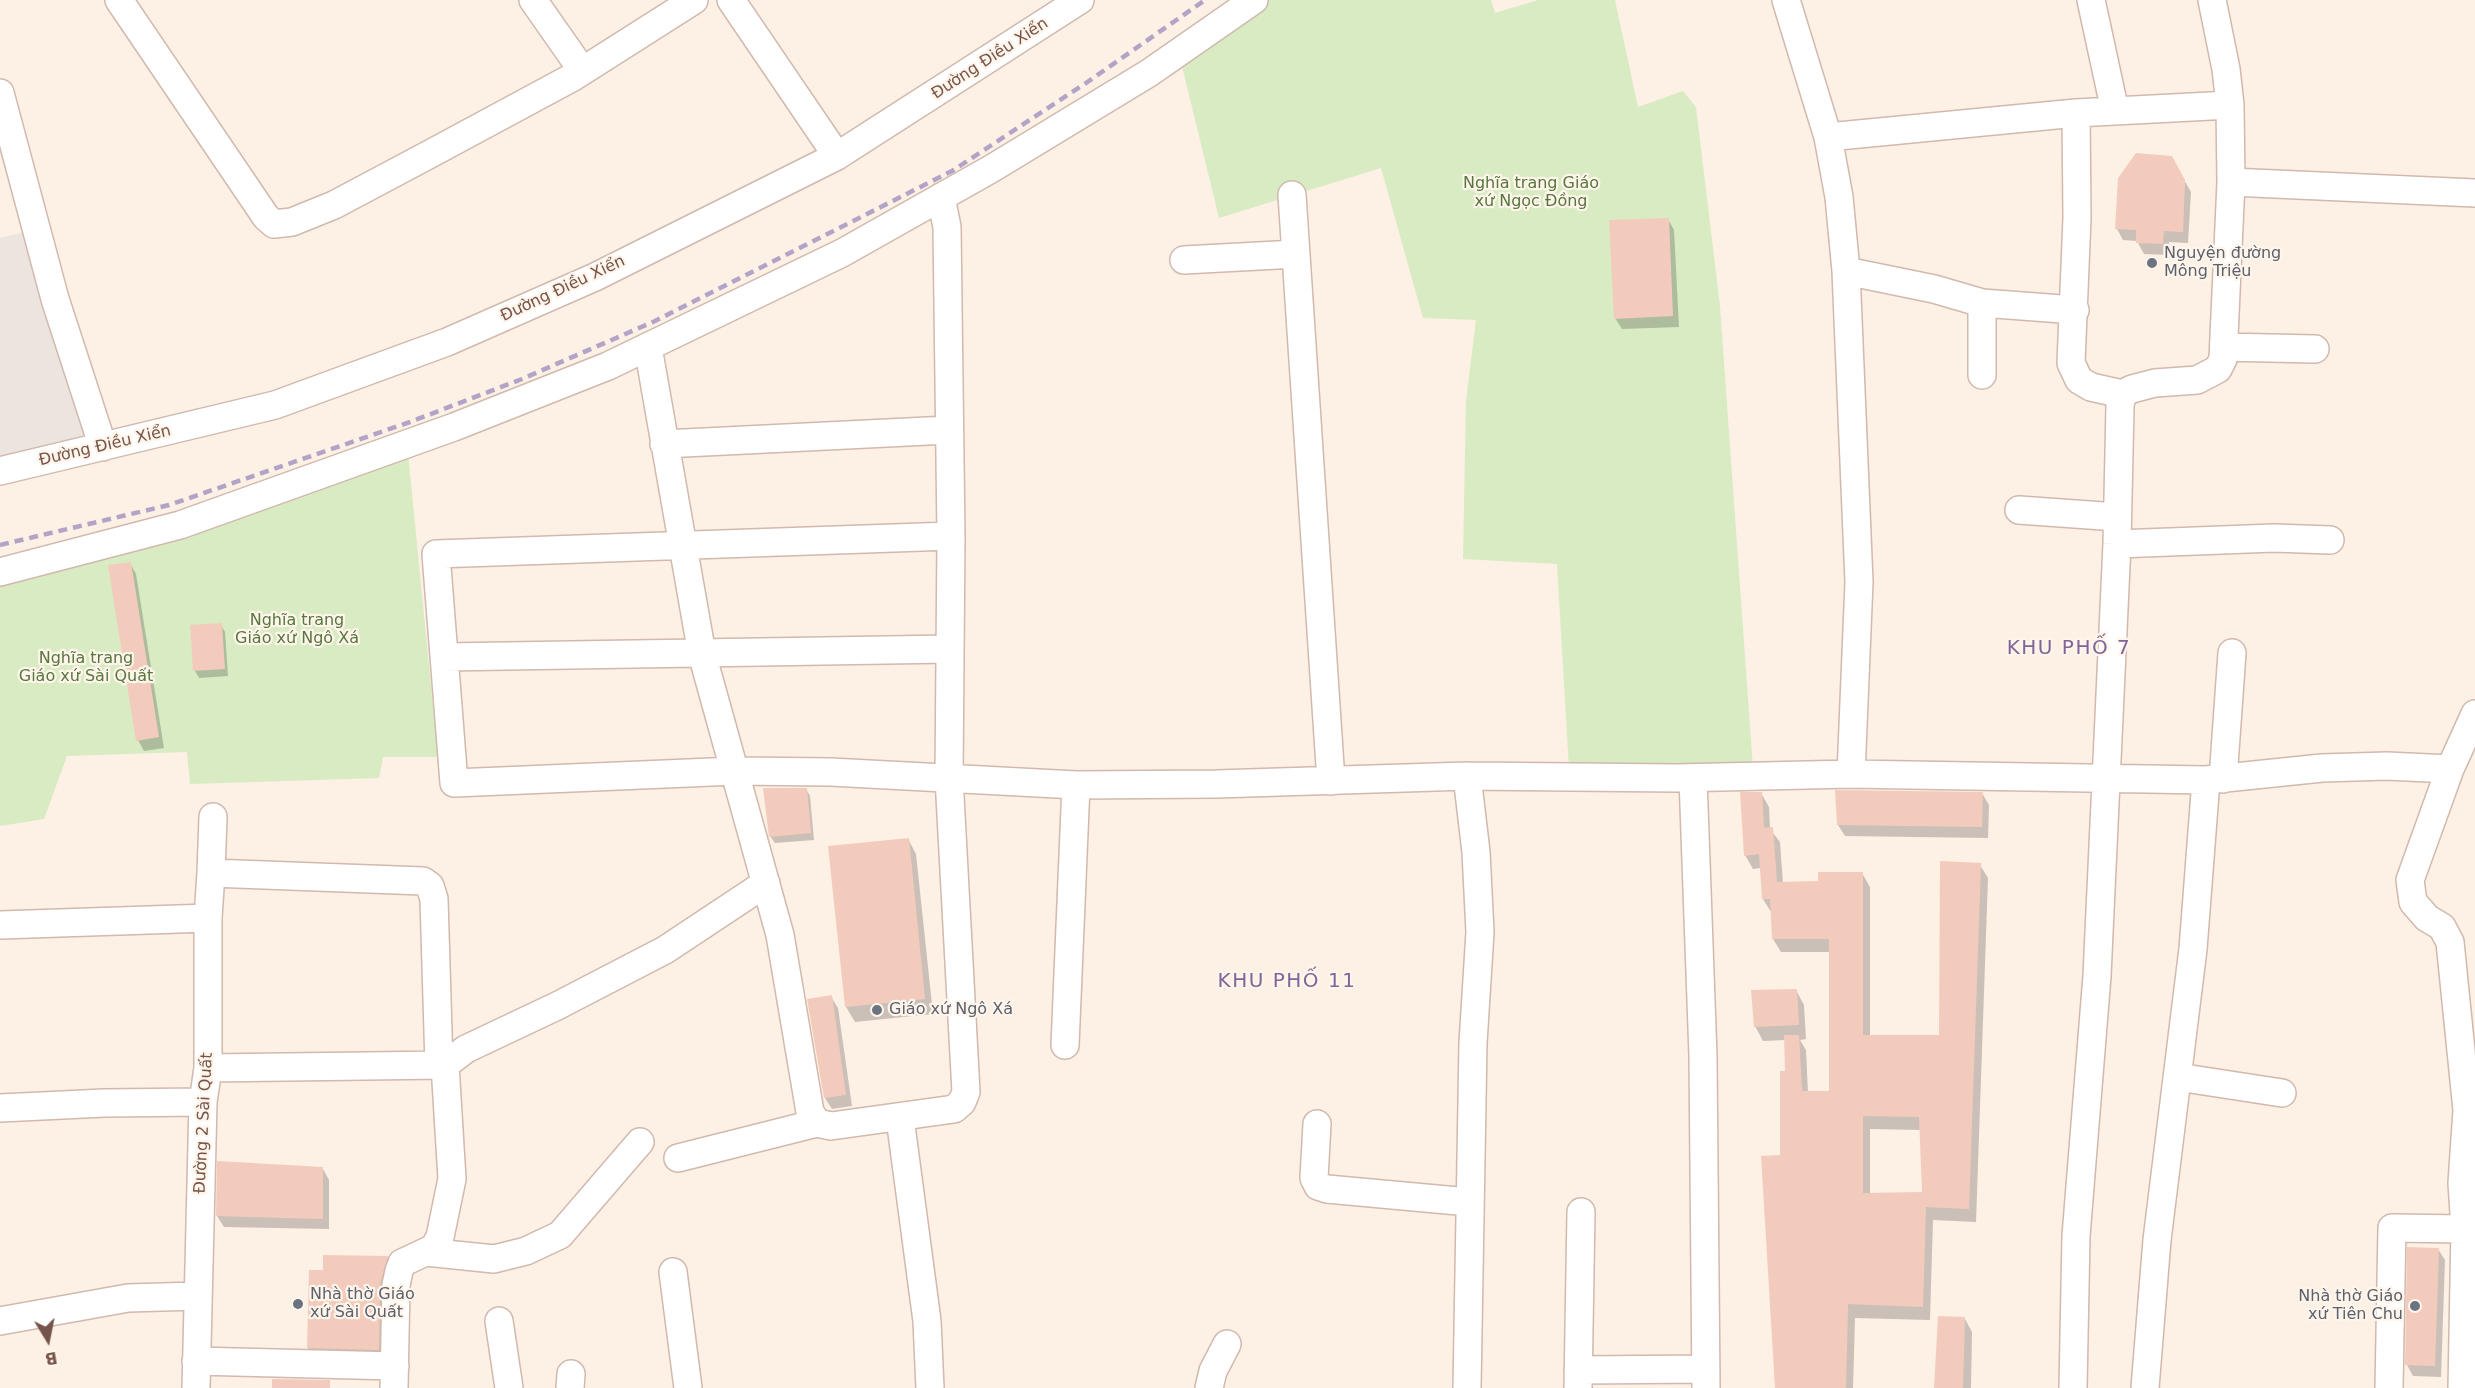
<!DOCTYPE html>
<meta charset="utf-8">
<style>
body{margin:0}
#map{position:relative;width:2475px;height:1388px;overflow:hidden;background:#fdf0e5;font-family:"DejaVu Sans",sans-serif}
canvas{display:block}
.north{position:absolute;left:18px;top:1310px;width:60px;height:60px;-webkit-text-stroke:4px #fff5eb;paint-order:stroke;rotate:170deg;font-size:16px;font-weight:700;line-height:24px;text-align:center;color:#765449}
.north::after{content:'';display:block;margin:auto;width:21px;height:27px;background:#765449;clip-path:polygon(50% 0,100% 100%,50% 72%,0 100%)}
</style>
<div id="map">
<canvas width="2475" height="1388"></canvas>
<div class="north">B</div>
</div>
<script>
const c = document.querySelector('canvas').getContext('2d');
c.lineJoin = 'round';
function fill(path, color) {
  c.fillStyle = color;
  c.fill(path, 'evenodd');
}
function shape(rows) {
  const path = new Path2D();
  for (const r of rows) {
    path.moveTo(r[0], r[1]);
    for (let i = 2; i < r.length; i += 2) path.lineTo(r[i], r[i + 1]);
  }
  return path;
}
function strokePath(path, color, width, dash) {
  c.strokeStyle = color;
  c.lineWidth = width;
  c.lineCap = dash ? 'butt' : 'round';
  c.setLineDash(dash || []);
  c.stroke(path);
}
function label(font, color, halo, rows, align = 'center') {
  c.font = font + ' "DejaVu Sans",sans-serif';
  c.lineWidth = 4.5;
  c.setLineDash([]);
  c.textBaseline = 'middle';
  c.strokeStyle = halo;
  c.fillStyle = color;
  for (const [text, x, y, turn = 0] of rows) {
    c.save();
    c.translate(x, y);
    c.rotate((+turn || 0) * Math.PI / 180);
    c.textAlign = isNaN(turn) ? turn : align;
    if (halo) c.strokeText(text, 0, 0);
    c.fillText(text, 0, 0);
    c.restore();
  }
}
const industrial = shape([
 [30,231,91,437,0,458,0,238]
]);
const green = shape([
 [1269,0,1491,0,1495,13,1538,0,1615,0,1638,107,1683,91,1696,107,1720,306,1753,769,1569,769,1557,564,1463,559,1466,401,1476,320,1423,318,1381,168,1219,218,1181,62],
 [408,453,438,757,383,757,379,778,190,784,187,752,67,756,44,819,0,826,0,580]
]);
const shadow = shape([
 [2171,157,2191,192,2188,243,2169,242,2169,255,2144,254,2137,241,2123,240,2117,229],
 [1668,219,1674,230,1679,327,1622,329,1615,318],
 [130,563,136,574,164,748,144,751,138,740],
 [221,625,225,632,228,676,199,678,195,671,192,627],
 [806,789,810,796,814,840,775,843,770,836],
 [1761,793,1769,807,1770,829,1780,842,1783,884,1820,883,1862,873,1870,887,1870,1036,1940,1037,1980,865,1988,878,1976,1222,1933,1220,1930,1320,1855,1318,1853,1388,1777,1388,1786,1040,1763,1041,1755,1026,1796,990,1804,1005,1806,1039,1800,1040,1806,1050,1808,1093,1831,1092,1830,952,1781,952,1773,939,1771,912,1763,899,1761,868,1753,869,1745,855],
 [1870,1129,1921,1130,1923,1193,1870,1194],
 [1982,793,1989,805,1988,838,1845,836,1838,825],
 [908,839,916,854,933,1014,855,1022,846,1007],
 [831,997,838,1008,852,1106,832,1109,825,1098,809,1000],
 [323,1169,329,1180,329,1229,224,1227,217,1216],
 [2438,1249,2445,1260,2441,1377,2413,1376,2407,1365],
 [324,1256,388,1257,396,1272,387,1365,317,1363,308,1348,325,1272],
 [1965,1319,1972,1332,1971,1388,1935,1388]
]);
const building = shape([
 [2136,153,2172,156,2185,180,2183,232,2164,231,2163,244,2136,243,2136,230,2115,229,2118,178],
 [1669,218,1673,316,1614,319,1609,220],
 [131,562,159,737,136,741,108,565],
 [222,623,225,669,193,671,190,625],
 [763,788,807,788,811,833,769,837],
 [1835,790,1983,792,1982,827,1837,825],
 [1740,792,1762,792,1764,828,1773,827,1777,882,1818,881,1818,872,1863,872,1863,1035,1939,1035,1940,861,1981,863,1969,1209,1926,1207,1923,1307,1848,1304,1846,1388,1775,1388,1761,1156,1780,1155,1780,1071,1785,1071,1784,1035,1799,1035,1802,1091,1829,1091,1829,939,1772,939,1770,899,1762,899,1759,854,1744,856],
 [1863,1116,1919,1117,1922,1192,1863,1193],
 [909,838,925,999,845,1007,828,846],
 [1797,989,1799,1025,1754,1027,1751,990],
 [832,995,846,1095,824,1098,807,999],
 [217,1161,323,1167,323,1219,216,1216],
 [2407,1247,2439,1248,2435,1366,2405,1365],
 [323,1255,388,1256,380,1284,379,1350,307,1348,309,1270,323,1270],
 [1938,1316,1965,1317,1963,1388,1934,1388],
 [272,1379,330,1380,330,1388,272,1388]
]);
const minor = shape([
 [119,0,266,217,274,224,292,222,334,205,430,154,573,77,694,0],
 [533,0,582,70],
 [731,0,837,156],
 [1786,0,1828,137,1839,197,1846,271,1859,582,1851,774],
 [2091,0,2115,111],
 [0,93,55,299,103,447],
 [2076,113,2077,218,2071,363,2079,380,2091,387,2122,394],
 [1828,137,2076,113,2230,105],
 [2231,182,2475,193],
 [1292,195,1331,781],
 [1184,260,1296,254],
 [1846,271,1934,289,1982,303,1982,375],
 [1982,303,2075,310],
 [648,347,702,654,780,935,810,1112,817,1123,831,1126,954,1109,962,1102,966,1092,949,778,951,536,947,227,941,197],
 [2224,347,2315,349],
 [664,444,948,430],
 [0,471,275,405,447,342,595,277,837,156,1080,0],
 [2019,510,2117,517],
 [951,536,436,554,454,783,735,771,831,772,1076,785,1217,784,1467,776,1677,778,1851,774,2206,780,2322,768,2387,766,2450,769],
 [2117,544,2274,538,2330,540],
 [0,572,180,525,454,427,608,366,842,253,991,169,1149,73,1254,0],
 [444,657,950,649],
 [2475,714,2450,769,2410,880,2413,902,2427,918,2442,927,2450,942,2467,1110,2462,1183,2465,1229,2475,1229],
 [1467,776,1476,852,1480,932,1473,1043,1467,1388],
 [1693,778,1703,1056,1706,1388],
 [2223,779,2232,653],
 [211,873,213,817],
 [0,925,208,918],
 [1065,1045,1076,785],
 [208,1068,445,1065,466,1049,557,1006,665,950,766,883],
 [2178,1077,2282,1093],
 [0,1108,104,1103,203,1102],
 [900,1118,927,1321,930,1388],
 [1317,1124,1314,1178,1318,1186,1327,1189,1469,1202],
 [678,1158,817,1123],
 [426,1252,494,1259,526,1251,560,1235,640,1142],
 [673,1272,688,1388],
 [0,1321,128,1298,197,1296],
 [499,1321,509,1388],
 [196,1361,395,1366],
 [1578,1370,1706,1369],
 [196,1388,203,1102,208,1068,208,918,211,873,423,881,430,886,434,899,439,1065],
 [394,1388,396,1285,399,1271,402,1263,434,1248,440,1237,452,1179,445,1065],
 [570,1388,571,1374],
 [1209,1388,1213,1371,1227,1344],
 [1578,1388,1581,1212],
 [2073,1388,2076,1236,2097,976,2117,544,2120,406,2122,394,2132,389,2155,383,2197,380,2218,369,2223,359,2231,182,2230,105,2226,69,2212,0],
 [2145,1388,2157,1240,2193,949,2206,780],
 [2389,1388,2392,1228,2465,1229,2462,1388]
]);
const rail = shape([
 [0,545,169,505,410,422,522,379,655,321,952,171,1086,83,1205,0]
]);
const markers = [
 [2152,263,6,"#6b7280"],
 [877,1010,6,"#6b7280"],
 [298,1304,6,"#6b7280"],
 [2415,1306,6,"#6b7280"]
];
const streetNames = [
 ["Đường Điều Xiển",990,59,-33],
 ["Đường Điều Xiển",563,289,-25],
 ["Đường Điều Xiển",105,446,-13],
 ["Đường 2 Sài Quất",204,1123,-87]
];
const parkNames = [
 ["Nghĩa trang Giáo",1531,184],
 ["xứ Ngọc Đồng",1531,202],
 ["Nghĩa trang",297,621],
 ["Giáo xứ Ngô Xá",297,639],
 ["Nghĩa trang",86,659],
 ["Giáo xứ Sài Quất",86,677]
];
const worshipNames = [
 ["Nguyện đường",2164,254],
 ["Mông Triệu",2164,272],
 ["Giáo xứ Ngô Xá",889,1010],
 ["Nhà thờ Giáo",310,1295],
 ["xứ Sài Quất",310,1313],
 ["Nhà thờ Giáo",2403,1297,"right"],
 ["xứ Tiên Chu",2403,1315,"right"]
];
const quarterNames = [
 ["KHU PHỐ 7",2069,649],
 ["KHU PHỐ 11",1287,982]
];
fill(industrial, '#ece4df');
fill(green, '#d8ebc3');
fill(shadow, '#0003');
fill(building, '#f3cbbc');
strokePath(minor, '#d1b9ad', 30);
strokePath(minor, '#fff', 27);
strokePath(rail, '#b2a3c7', 4.5, [9, 6]);
for (const [x, y, r, color] of markers) {
  const dot = new Path2D();
  dot.arc(x, y, r, 0, 2 * Math.PI);
  c.fillStyle = color;
  c.fill(dot);
  strokePath(dot, '#fff5eb', 2);
}
label('16px', '#765449', '#fff5eb', streetNames);
label('16px', '#56773e', '#fff5eb', parkNames);
label('16px', '#5b616d', '#fff5eb', worshipNames, 'left');
c.letterSpacing = '1.5px';
label('20px', '#81649a', '#fff5eb', quarterNames);
c.letterSpacing = '0px';
</script>
